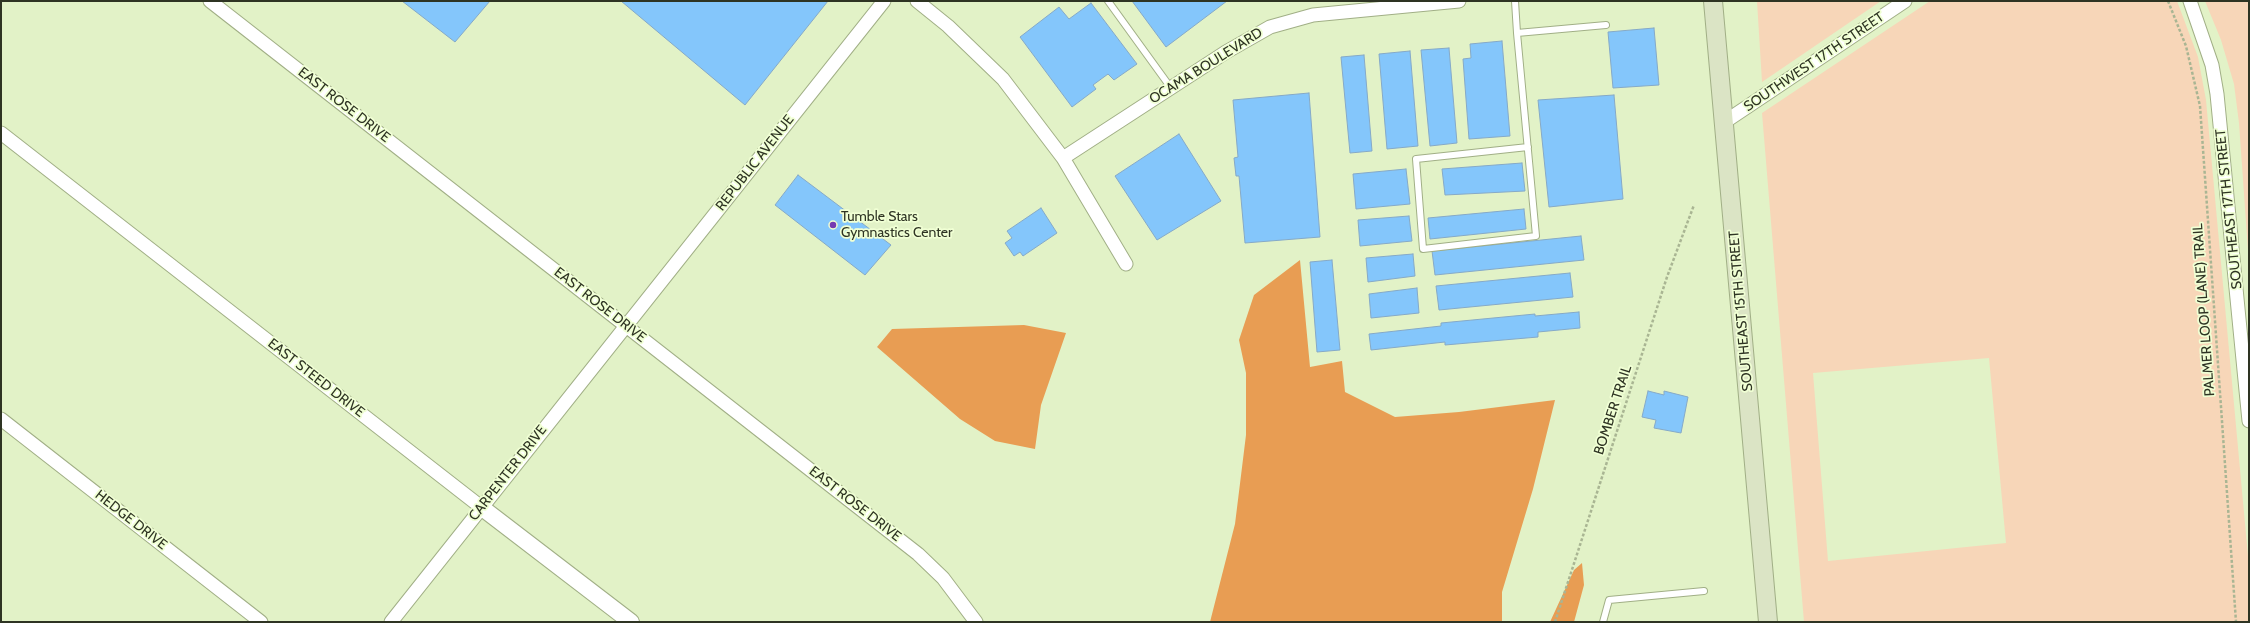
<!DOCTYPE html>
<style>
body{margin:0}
#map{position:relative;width:2250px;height:623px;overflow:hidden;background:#e2f2c7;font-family:Cabin,sans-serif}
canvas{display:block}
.frame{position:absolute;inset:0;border:2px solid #2e3423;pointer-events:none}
</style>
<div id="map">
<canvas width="2250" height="623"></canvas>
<div class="frame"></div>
</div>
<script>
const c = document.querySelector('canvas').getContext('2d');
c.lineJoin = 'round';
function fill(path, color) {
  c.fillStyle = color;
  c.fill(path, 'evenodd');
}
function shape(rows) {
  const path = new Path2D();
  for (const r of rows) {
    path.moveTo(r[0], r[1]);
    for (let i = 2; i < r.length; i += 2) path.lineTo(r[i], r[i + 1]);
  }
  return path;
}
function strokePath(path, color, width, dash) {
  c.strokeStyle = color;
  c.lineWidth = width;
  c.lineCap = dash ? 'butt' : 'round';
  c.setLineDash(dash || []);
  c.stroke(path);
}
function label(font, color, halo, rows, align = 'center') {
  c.font = font + ' Cabin,sans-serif';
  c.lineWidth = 3.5;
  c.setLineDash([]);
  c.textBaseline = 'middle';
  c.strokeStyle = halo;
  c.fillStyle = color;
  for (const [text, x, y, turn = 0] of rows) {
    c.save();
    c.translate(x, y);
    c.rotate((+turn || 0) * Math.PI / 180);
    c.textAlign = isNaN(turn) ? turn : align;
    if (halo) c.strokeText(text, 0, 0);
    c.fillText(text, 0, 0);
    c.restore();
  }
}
const green = shape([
 [1757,1,1881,1,1762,82],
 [1930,1,2177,1,2198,57,2206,100,2249,567,2249,622,1804,622,1762,113],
 [1989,358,2006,543,1828,561,1813,373],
 [2205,1,2249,1,2249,265,2239,123,2234,84,2221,40]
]);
const forest = shape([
 [1300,260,1310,367,1342,361,1345,392,1395,417,1459,412,1555,400,1533,489,1502,592,1502,622,1210,622,1235,524,1246,435,1246,373,1239,340,1254,295],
 [1024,325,1066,333,1041,405,1035,449,995,441,960,419,877,347,892,329],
 [1582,563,1584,585,1574,622,1550,622,1574,570]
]);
const building = shape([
 [402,1,490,1,455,42,402,1],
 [621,1,828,1,745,105,621,1],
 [1132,1,1227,1,1166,47,1132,1],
 [1091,3,1137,64,1114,80,1108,74,1093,85,1096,89,1072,107,1020,37,1059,7,1069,19,1091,3],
 [1654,28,1659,85,1613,88,1608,32,1654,28],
 [1502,41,1510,136,1469,139,1463,59,1471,58,1470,44,1502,41],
 [1449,48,1457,143,1430,146,1421,50,1449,48],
 [1410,51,1418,146,1387,149,1379,54,1410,51],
 [1364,55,1372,151,1350,153,1341,57,1364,55],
 [1309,93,1320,237,1245,243,1239,176,1236,176,1234,158,1238,157,1233,100,1309,93],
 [1614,95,1623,199,1549,207,1538,100,1614,95],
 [1179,134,1221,201,1157,240,1115,176,1179,134],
 [1522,163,1525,191,1445,195,1442,169,1522,163],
 [1406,169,1410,204,1356,209,1353,174,1406,169],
 [798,175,891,245,865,275,775,205,798,175],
 [1041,208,1057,233,1023,256,1020,252,1014,256,1005,243,1012,238,1007,231,1041,208],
 [1524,209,1526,229,1430,239,1428,218,1524,209],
 [1409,216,1412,241,1360,246,1358,220,1409,216],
 [1581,236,1584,260,1435,275,1432,251,1581,236],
 [1413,254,1415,276,1368,282,1366,258,1413,254],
 [1332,260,1340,350,1317,352,1310,262,1332,260],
 [1570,273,1573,297,1439,310,1436,286,1570,273],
 [1417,288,1419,313,1371,318,1369,294,1417,288],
 [1579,312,1580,328,1538,332,1538,337,1445,345,1445,342,1371,350,1369,334,1441,326,1441,323,1535,314,1535,316,1579,312],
 [1648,391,1664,395,1664,391,1688,397,1681,433,1654,428,1656,420,1642,417,1648,391]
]);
const path = shape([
 [2168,1,2186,46,2200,106,2236,622],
 [1555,622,1667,277,1694,205]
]);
const service = shape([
 [1108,1,1171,88],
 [1515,1,1517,33,1606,25],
 [1517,33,1536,236,1423,249,1416,159,1528,147],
 [1603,622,1609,600,1704,591]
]);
const minor = shape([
 [210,1,918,554,943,578,976,622],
 [917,1,948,26,1003,79,1063,158,1126,264],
 [2190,1,2212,65,2217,94,2249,421],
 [1723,123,1905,1],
 [1,133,481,507],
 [1063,158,1226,52,1270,27,1313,15,1459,1],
 [1,419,261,622],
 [391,622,884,1]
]);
const tertiary = shape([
 [481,507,631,622]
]);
const secondary = shape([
 [1713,1,1768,622]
]);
const markers = [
 [833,225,4,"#763bb1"]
];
const streetNames = [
 ["SOUTHWEST 17TH STREET",1814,62,-34],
 ["OCAMA BOULEVARD",1206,66,-32],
 ["EAST ROSE DRIVE",344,105,38],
 ["REPUBLIC AVENUE",755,163,-52],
 ["SOUTHEAST 17TH STREET",2229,209,-96],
 ["EAST ROSE DRIVE",600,305,38],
 ["PALMER LOOP (LANE) TRAIL",2204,310,-94],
 ["SOUTHEAST 15TH STREET",1741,311,-95],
 ["EAST STEED DRIVE",316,378,38],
 ["BOMBER TRAIL",1613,410,-72],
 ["CARPENTER DRIVE",508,473,-52],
 ["EAST ROSE DRIVE",855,504,38],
 ["HEDGE DRIVE",131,520,38]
];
const poiNames = [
 ["Tumble Stars",841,217],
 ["Gymnastics Center",841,233]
];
fill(green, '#f7d6b8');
fill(forest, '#e89d53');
fill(building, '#84c6fb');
strokePath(building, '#85a9c7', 1);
strokePath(service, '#a1af86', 8);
strokePath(minor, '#a1af86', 15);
strokePath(tertiary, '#a1af86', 18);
strokePath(secondary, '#a1af86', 20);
strokePath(path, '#a9b593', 2.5, [3, 2]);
strokePath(service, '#fff', 6);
strokePath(minor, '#fff', 13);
strokePath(tertiary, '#fff', 16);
strokePath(secondary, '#dbe4c5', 18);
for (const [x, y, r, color] of markers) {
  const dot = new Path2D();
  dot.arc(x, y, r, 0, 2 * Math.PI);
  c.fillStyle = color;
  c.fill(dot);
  strokePath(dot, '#f0ffd4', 1.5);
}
label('14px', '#2e3423', '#f0ffd4', streetNames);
label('14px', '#2e3423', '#f0ffd4', poiNames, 'left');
</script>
